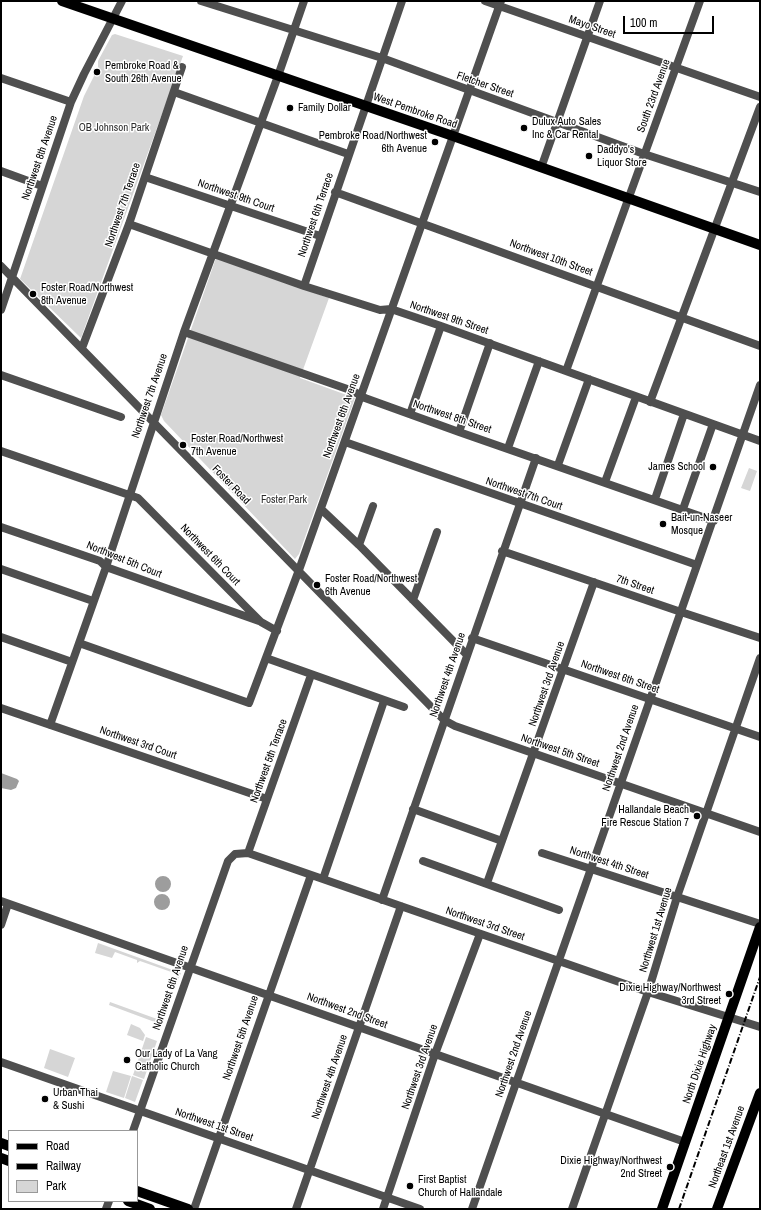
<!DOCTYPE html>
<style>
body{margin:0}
#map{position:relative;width:761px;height:1210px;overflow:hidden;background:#fff;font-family:"Archivo Narrow",sans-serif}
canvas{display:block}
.frame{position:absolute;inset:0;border:2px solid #000;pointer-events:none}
.legend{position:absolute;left:8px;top:1130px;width:130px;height:72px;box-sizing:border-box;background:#fff;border:1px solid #999;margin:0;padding:5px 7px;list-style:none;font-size:12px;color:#000}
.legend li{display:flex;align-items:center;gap:8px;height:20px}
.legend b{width:20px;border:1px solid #999}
.scale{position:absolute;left:623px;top:16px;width:91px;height:18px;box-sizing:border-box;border:2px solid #000;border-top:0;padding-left:5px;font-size:12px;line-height:14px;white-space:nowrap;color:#000;-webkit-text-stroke:3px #fff;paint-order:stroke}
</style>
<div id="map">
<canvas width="761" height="1210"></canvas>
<div class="frame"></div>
<ul class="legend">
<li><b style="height:5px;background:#000"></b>Road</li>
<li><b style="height:5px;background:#000"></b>Railway</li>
<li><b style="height:11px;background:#d6d6d6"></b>Park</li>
</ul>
<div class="scale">100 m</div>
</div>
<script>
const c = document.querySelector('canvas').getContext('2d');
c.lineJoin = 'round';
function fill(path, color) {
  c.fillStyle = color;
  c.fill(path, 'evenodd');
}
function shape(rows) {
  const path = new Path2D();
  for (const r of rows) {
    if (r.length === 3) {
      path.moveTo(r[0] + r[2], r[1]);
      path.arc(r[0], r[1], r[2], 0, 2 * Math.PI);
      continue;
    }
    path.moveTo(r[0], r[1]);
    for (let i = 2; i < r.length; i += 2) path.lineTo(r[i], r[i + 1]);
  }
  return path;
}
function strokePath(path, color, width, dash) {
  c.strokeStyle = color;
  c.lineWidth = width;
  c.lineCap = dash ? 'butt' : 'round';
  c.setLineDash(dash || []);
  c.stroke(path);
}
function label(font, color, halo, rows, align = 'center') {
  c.font = font + ' "Archivo Narrow",sans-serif';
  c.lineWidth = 3;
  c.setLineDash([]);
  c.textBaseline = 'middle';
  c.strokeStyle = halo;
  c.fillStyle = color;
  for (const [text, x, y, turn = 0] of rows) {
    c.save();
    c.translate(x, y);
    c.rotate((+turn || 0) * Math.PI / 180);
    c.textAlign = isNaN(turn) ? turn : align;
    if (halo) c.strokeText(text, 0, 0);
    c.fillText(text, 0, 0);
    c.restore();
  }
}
const green = shape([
 [115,34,183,56,81,338,20,279,84,96,98,68,98,61,112,35],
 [216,258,329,298,300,378,355,398,299,554,295,559,164,421,161,415],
 [749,468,757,471,750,491,741,488],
 [98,943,181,973,178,980,176,979,177,974,140,961,137,963,137,960,115,952,112,958,95,953],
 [110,1002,157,1019,159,1014,159,1019,162,1020,160,1024,109,1005],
 [131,1024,140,1028,145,1035,143,1041,127,1035],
 [146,1037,157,1041,144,1079,133,1075],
 [50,1049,75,1058,68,1077,44,1068],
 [113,1071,131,1076,124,1098,106,1092],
 [132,1076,143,1080,135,1102,125,1098]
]);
const water = shape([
 [1,773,17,779,19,781,16,788,11,790,1,788],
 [163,884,8],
 [162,902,8]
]);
const minor = shape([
 [201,1,382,58,644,154,760,192],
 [485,1,760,97],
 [1,78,71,102],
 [174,92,348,154],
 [541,168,600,1],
 [1,171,42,186],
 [145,177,320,236],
 [335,192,760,346],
 [129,224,304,286,380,310,391,309,441,326,760,441],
 [1,266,444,720,455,726,760,832],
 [304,286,402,1],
 [1,310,71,102,84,74,122,1],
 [184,332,353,391,365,398,459,432,714,521],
 [82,348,129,224,182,67],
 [566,371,700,1],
 [1,375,121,417],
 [650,402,760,107],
 [410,414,441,326],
 [459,432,490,343],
 [345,442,697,565],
 [508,448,539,361],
 [1,451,138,498,247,608,261,622,277,631],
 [558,465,589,379],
 [605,482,636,397],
 [655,499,684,414],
 [321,509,359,545,466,654],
 [683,509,713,424],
 [1,527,100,561,106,567,259,621],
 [359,545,373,506],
 [502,551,681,612,760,638],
 [1,569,93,601],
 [413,600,437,532],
 [1,637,72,662],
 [472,638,760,737],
 [79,643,249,703,299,570,501,1],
 [266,658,404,707],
 [1,708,267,799],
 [50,725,106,567,184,332,278,76,304,1],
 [413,809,502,841],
 [248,853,311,675],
 [542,853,760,924],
 [423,861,559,910],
 [323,879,384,701],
 [487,883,594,582],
 [382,900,536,458],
 [1,901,685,1142],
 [1,925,8,904],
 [1,1062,420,1209],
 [133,1131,228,861,235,854,248,853,648,992,760,1027],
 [106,1209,109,1201],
 [194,1209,311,875],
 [296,1209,401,906],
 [383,1209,435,1054,480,934],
 [472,1209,760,385],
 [572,1209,648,992,677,897,760,658]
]);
const major = shape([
 [62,1,453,136,760,245],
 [1,1143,9,1146],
 [1,1158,9,1161],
 [137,1191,188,1209],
 [128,1201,150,1209],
 [662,1209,760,927],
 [717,1209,760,1093]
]);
const rail = shape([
 [679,1209,760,977]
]);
const markers = [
 [97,72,4,"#000"],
 [290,108,4,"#000"],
 [524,128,4,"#000"],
 [435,142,4,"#000"],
 [589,156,4,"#000"],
 [33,294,4,"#000"],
 [183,445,4,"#000"],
 [713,467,4,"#000"],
 [663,524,4,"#000"],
 [317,585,4,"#000"],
 [697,816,4,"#000"],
 [729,994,4,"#000"],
 [127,1060,4,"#000"],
 [45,1099,4,"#000"],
 [670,1167,4,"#000"],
 [410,1186,4,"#000"]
];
const streetNames = [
 ["Mayo Street",592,27,19],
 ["Fletcher Street",485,85,19],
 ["South 23rd Avenue",654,96,-70],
 ["West Pembroke Road",415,111,19],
 ["Northwest 8th Avenue",40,158,-71],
 ["Northwest 9th Court",236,196,19],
 ["Northwest 7th Terrace",123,205,-71],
 ["Northwest 6th Terrace",316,215,-71],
 ["Northwest 10th Street",551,258,20],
 ["Northwest 9th Street",449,318,19],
 ["Northwest 7th Avenue",150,396,-71],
 ["Northwest 6th Avenue",342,416,-70],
 ["Northwest 8th Street",452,417,19],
 ["Foster Road",231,485,46],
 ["Northwest 7th Court",524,494,19],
 ["Northwest 6th Court",210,555,46],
 ["Northwest 5th Court",124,560,22],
 ["7th Street",635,585,19],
 ["Northwest 4th Avenue",448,675,-71],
 ["Northwest 6th Street",620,677,19],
 ["Northwest 3rd Avenue",547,684,-71],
 ["Northwest 3rd Court",138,743,19],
 ["Northwest 2nd Avenue",621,748,-71],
 ["Northwest 5th Street",560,751,19],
 ["Northwest 5th Terrace",269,761,-70],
 ["Northwest 4th Street",609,863,18],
 ["Northwest 3rd Street",485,924,19],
 ["Northwest 1st Avenue",656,930,-73],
 ["Northwest 6th Avenue",171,988,-71],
 ["Northwest 2nd Street",347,1011,20],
 ["Northwest 5th Avenue",241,1038,-71],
 ["Northwest 2nd Avenue",514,1054,-71],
 ["North Dixie Highway",700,1064,-71],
 ["Northwest 3rd Avenue",420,1067,-71],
 ["Northwest 4th Avenue",330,1077,-71],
 ["Northwest 1st Street",214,1125,19],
 ["Northeast 1st Avenue",727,1147,-70]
];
const poiNames = [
 ["Pembroke Road &",105,66],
 ["South 26th Avenue",105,79],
 ["Family Dollar",298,108],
 ["Dulux Auto Sales",532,122],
 ["Inc & Car Rental",532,135],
 ["Pembroke Road/Northwest",427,136,"right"],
 ["6th Avenue",427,149,"right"],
 ["Daddyo's",597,150],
 ["Liquor Store",597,163],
 ["Foster Road/Northwest",41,288],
 ["8th Avenue",41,301],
 ["Foster Road/Northwest",191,439],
 ["7th Avenue",191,452],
 ["James School",705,467,"right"],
 ["Bait-un-Naseer",671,518],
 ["Mosque",671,531],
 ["Foster Road/Northwest",325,579],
 ["6th Avenue",325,592],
 ["Hallandale Beach",689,810,"right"],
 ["Fire Rescue Station 7",689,823,"right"],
 ["Dixie Highway/Northwest",721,988,"right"],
 ["3rd Street",721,1001,"right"],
 ["Our Lady of La Vang",135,1054],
 ["Catholic Church",135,1067],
 ["Urban Thai",53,1093],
 ["& Sushi",53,1106],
 ["Dixie Highway/Northwest",662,1161,"right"],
 ["2nd Street",662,1174,"right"],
 ["First Baptist",418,1180],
 ["Church of Hallandale",418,1193]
];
const parkNames = [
 ["OB Johnson Park",114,128],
 ["Foster Park",284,500]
];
fill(green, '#d6d6d6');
fill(water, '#9d9d9d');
strokePath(minor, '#4f4f4f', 8);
strokePath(major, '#000', 10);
strokePath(rail, '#000', 2, [6, 2, 1, 2]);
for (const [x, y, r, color] of markers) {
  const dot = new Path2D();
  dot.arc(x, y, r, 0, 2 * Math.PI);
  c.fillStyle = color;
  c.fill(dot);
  strokePath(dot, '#fff', 1.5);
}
label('11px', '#000', '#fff', streetNames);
label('11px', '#000', '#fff', poiNames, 'left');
label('11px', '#2d2d2d', '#fff', parkNames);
</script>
